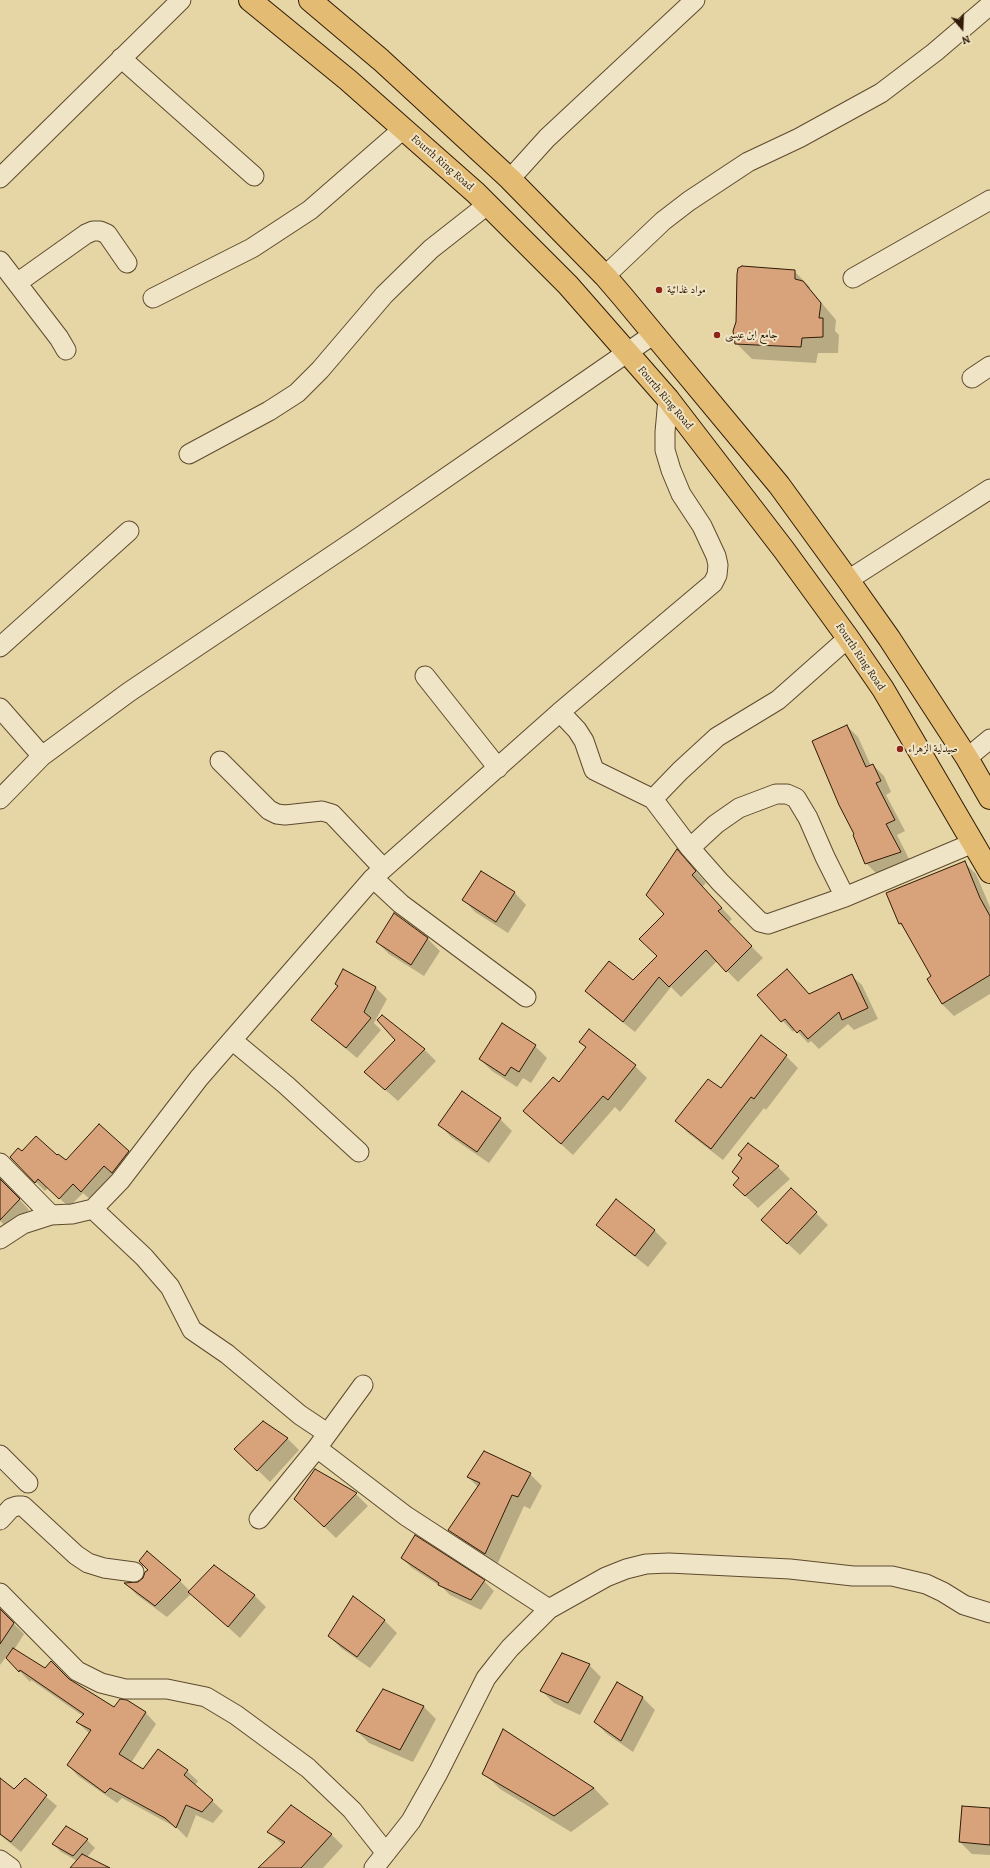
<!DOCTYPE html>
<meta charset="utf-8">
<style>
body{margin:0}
#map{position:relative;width:990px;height:1868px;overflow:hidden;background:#e6d6a6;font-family:Alegreya,serif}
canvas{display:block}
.north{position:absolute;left:942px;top:8px;width:40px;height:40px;-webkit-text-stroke:3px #efe4c5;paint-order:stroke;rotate:161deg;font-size:11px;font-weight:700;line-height:16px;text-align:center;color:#301b06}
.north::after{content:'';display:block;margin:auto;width:14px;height:18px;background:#301b06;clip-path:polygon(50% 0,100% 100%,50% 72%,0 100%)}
</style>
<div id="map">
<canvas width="990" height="1868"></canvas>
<div class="north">N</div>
</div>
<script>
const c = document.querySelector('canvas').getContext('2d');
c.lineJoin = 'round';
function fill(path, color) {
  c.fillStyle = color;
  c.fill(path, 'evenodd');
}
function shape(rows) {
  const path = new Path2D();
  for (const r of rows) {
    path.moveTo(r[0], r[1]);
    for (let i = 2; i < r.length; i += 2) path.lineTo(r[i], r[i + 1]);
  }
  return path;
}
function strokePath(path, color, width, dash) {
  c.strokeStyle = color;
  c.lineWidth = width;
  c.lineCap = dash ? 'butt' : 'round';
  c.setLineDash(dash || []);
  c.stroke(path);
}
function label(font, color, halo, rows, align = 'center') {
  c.font = font + ' Alegreya,Amiri,serif';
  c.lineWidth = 4;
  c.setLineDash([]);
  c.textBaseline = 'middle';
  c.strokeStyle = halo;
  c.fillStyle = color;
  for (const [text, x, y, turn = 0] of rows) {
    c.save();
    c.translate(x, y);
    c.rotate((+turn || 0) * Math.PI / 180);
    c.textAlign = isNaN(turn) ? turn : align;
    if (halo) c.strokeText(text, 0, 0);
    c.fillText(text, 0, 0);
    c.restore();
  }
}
const shadow = shape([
 [794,271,810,287,810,289,836,320,835,331,839,335,838,353,818,353,816,363,752,359,736,343,737,323],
 [847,726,858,737,871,766,873,765,884,776,891,792,886,795,905,831,897,835,911,863,877,874,866,863],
 [677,850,706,883,702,887,732,919,728,923,763,958,738,982,717,961,681,997,671,987,635,1032,597,1002,586,991,633,982,659,957],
 [964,862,976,874,990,907,990,994,954,1016,942,1004,932,977,907,930,900,924,887,894],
 [482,872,515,893,526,905,508,933,475,912,464,900],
 [395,914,428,939,440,951,424,976,389,954,377,942],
 [787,970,810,995,851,975,862,985,878,1019,854,1030,848,1024,819,1049,811,1041,808,1043,795,1029,793,1032,759,995],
 [344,971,376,988,387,999,374,1023,381,1030,357,1058,312,1020,339,987,336,984],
 [502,1025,535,1046,547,1058,531,1083,523,1078,517,1087,492,1071,480,1059],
 [764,1039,786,1056,798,1068,766,1110,764,1108,723,1160,688,1133,676,1121,721,1090],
 [580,1042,635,1066,647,1078,620,1112,615,1107,573,1155,524,1111,559,1083,587,1048],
 [424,1049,436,1061,398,1101,365,1072],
 [500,1119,512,1131,489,1163,451,1137,440,1125],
 [99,1125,138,1161,91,1200,83,1193,69,1207,48,1188,45,1191,11,1157,22,1152,57,1156,66,1162],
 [748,1144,778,1167,790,1179,758,1208,734,1185,739,1178],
 [0,1178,29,1210,10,1230,0,1221],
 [616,1200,655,1231,667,1243,648,1267,609,1236,597,1225],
 [816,1213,828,1225,800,1255,762,1220],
 [287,1438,299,1450,270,1482,236,1449],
 [530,1474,542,1486,530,1509,524,1506,497,1565,462,1542,450,1530,478,1487,468,1477],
 [356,1494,368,1506,336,1538,308,1511],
 [402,1558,484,1581,494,1591,481,1610,450,1595,443,1588,412,1568],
 [180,1581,190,1591,254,1595,266,1607,240,1638,191,1594,167,1617,137,1595,126,1584],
 [354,1598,385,1621,397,1633,370,1668,341,1648,329,1636],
 [0,1610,24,1634,14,1650,45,1669,69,1680,114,1708,127,1701,146,1713,156,1724,131,1763,143,1770,187,1771,198,1781,195,1785,223,1811,213,1823,196,1815,187,1838,177,1828,122,1798,117,1803,78,1776,68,1765,90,1734,77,1722,83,1716,31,1680,30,1682,6,1657,0,1665],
 [589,1665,601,1677,580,1715,554,1703,542,1691],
 [618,1683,643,1698,655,1710,633,1752,607,1734,595,1722],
 [383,1690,424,1707,436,1719,413,1762,369,1743,357,1731],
 [503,1731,594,1788,609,1804,571,1832,500,1789,484,1773],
 [25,1779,57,1806,21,1852,0,1835,0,1780,14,1790],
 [990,1809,990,1855,972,1854,960,1842],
 [66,1828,87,1840,95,1848,87,1857,104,1868,77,1868,77,1861,61,1852,53,1844],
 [269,1832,331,1834,343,1846,323,1868,260,1868,283,1845]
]);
const building = shape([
 [742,266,795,270,795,279,803,281,821,303,819,318,823,318,823,337,802,338,801,347,735,344,733,331,736,322,737,274,738,268,742,266],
 [847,725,866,767,873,764,881,781,876,783,895,820,886,824,901,852,865,864,853,835,854,834,839,805,812,741,847,725],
 [677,849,696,871,692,875,722,908,718,911,752,946,726,972,706,950,669,987,659,977,623,1022,585,991,609,961,633,980,657,956,639,939,664,914,646,895,677,849],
 [965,861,980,898,990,916,990,975,942,1004,927,979,931,976,901,923,899,924,886,893,965,861],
 [481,871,515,892,496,922,462,900,481,871],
 [394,913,428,938,411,965,376,942,394,913],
 [343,969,376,987,364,1012,371,1018,346,1048,311,1020,338,986,335,984,343,969],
 [787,969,809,994,852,974,868,1008,842,1020,839,1012,808,1039,800,1030,797,1033,785,1019,781,1022,757,995,787,969],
 [382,1015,425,1049,385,1090,364,1072,395,1040,377,1020,382,1015],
 [502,1023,536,1045,519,1072,511,1067,505,1076,479,1059,502,1023],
 [589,1029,636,1065,608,1100,603,1096,561,1144,523,1111,553,1077,559,1082,586,1047,579,1042,589,1029],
 [761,1035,787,1055,754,1099,751,1097,711,1149,675,1121,708,1079,721,1088,761,1035],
 [462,1091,501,1118,477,1152,438,1125,462,1091],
 [99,1124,129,1151,112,1173,104,1166,81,1192,73,1184,59,1199,38,1179,35,1183,10,1157,18,1148,22,1151,36,1136,57,1155,58,1154,66,1160,99,1124],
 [748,1143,779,1166,745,1196,733,1185,739,1178,732,1172,742,1158,738,1155,748,1143],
 [0,1179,20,1199,0,1220,0,1179],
 [791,1188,817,1212,787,1244,761,1220,791,1188],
 [616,1199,655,1230,635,1256,596,1225,616,1199],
 [263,1421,288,1438,257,1471,234,1449,263,1421],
 [484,1451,531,1473,518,1497,512,1495,485,1554,448,1530,480,1483,467,1477,484,1451],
 [315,1469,357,1493,324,1527,294,1499,315,1469],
 [415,1535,485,1580,471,1600,438,1585,439,1583,401,1558,415,1535],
 [147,1551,181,1580,155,1606,124,1583,138,1582,143,1578,145,1572,148,1570,139,1561,147,1551],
 [214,1565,255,1595,228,1627,188,1592,214,1565],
 [353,1596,385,1620,357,1657,328,1636,353,1596],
 [0,1609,14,1623,0,1644,0,1609],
 [13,1648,45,1668,51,1661,69,1679,114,1707,120,1699,127,1700,146,1712,119,1754,143,1769,158,1749,188,1770,184,1775,213,1800,202,1812,186,1805,176,1828,165,1818,110,1788,105,1793,67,1765,91,1730,76,1722,84,1714,20,1670,19,1672,6,1658,13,1648],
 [562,1653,590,1664,568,1703,540,1691,562,1653],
 [617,1682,643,1697,621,1741,594,1722,617,1682],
 [383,1689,424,1706,400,1750,356,1731,383,1689],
 [503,1729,594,1788,554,1816,482,1774,503,1729],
 [0,1778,14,1789,25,1778,47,1795,11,1842,0,1834,0,1778],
 [291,1805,332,1834,301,1868,258,1868,285,1842,267,1832,291,1805],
 [962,1806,990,1808,990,1845,959,1842,962,1806],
 [66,1826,88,1839,73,1856,52,1844,66,1826],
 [82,1854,110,1868,70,1868,82,1854]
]);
const street = shape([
 [121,58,254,176],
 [0,178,181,0],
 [510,179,547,138,695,0],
 [0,261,59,338,66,350],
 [605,276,663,221,689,201,748,162,799,138,881,93,935,52,990,5],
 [853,278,990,200],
 [17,283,86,234,93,231,100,231,107,234,127,263],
 [153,298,252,248,310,210,403,129],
 [972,378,990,366],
 [189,454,269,411,297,393,320,370,384,295,431,249,487,205],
 [848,580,990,489],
 [0,647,129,531],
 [425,676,498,768],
 [0,708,42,756],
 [560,712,577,730,584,741,594,770,653,799,680,771,717,737,778,700,848,638],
 [967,758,990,739],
 [220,761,269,810,277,814,285,815,322,811,332,814,383,868],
 [0,799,42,756,129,692,360,537,654,334],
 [653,799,690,848,720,882,760,922,768,924,845,897,973,843],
 [690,848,716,824,739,808,776,794,787,794,796,798,808,818,825,857,845,897],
 [373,878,401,904,526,997],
 [232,1040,286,1085,359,1152],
 [0,1163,51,1215],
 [93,1209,144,1257,170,1287,192,1330,227,1354,300,1415,327,1433],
 [0,1239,23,1224,51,1215,72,1214,93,1209,120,1181,199,1078,373,878,560,712,713,583,717,575,718,565,716,556,702,526,681,494,671,470,665,450,665,432,668,399],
 [363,1385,317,1448,406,1516,549,1609],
 [0,1455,28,1483],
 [259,1519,317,1448],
 [0,1520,11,1508,17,1506,23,1506,76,1555,88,1563,104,1568,134,1572],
 [0,1593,77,1671,101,1683,125,1689,167,1689,206,1697,236,1715,308,1768,352,1810,386,1853],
 [0,1860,11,1868],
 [374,1868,411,1821,438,1773,486,1678,497,1664,510,1648,549,1609,606,1577,626,1569,646,1564,669,1563,790,1569,853,1576,892,1576,926,1584,943,1592,964,1605,990,1613]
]);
const primary = shape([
 [250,0,348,80,476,193,568,285,668,399,784,550,848,638,883,689,990,872],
 [310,0,381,60,510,179,605,276,623,297,779,485,848,580,889,638,967,758,990,798]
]);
const markers = [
 [659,290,4,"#8f2418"],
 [717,335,4,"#8f2418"],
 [900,749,4,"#8f2418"]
];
const streetNames = [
 ["Fourth Ring Road",442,163,41],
 ["Fourth Ring Road",665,398,50],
 ["Fourth Ring Road",860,657,56]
];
const poiNames = [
 ["مواد غذائية",667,290],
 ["جامع ابن عيسى",725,335],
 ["صيدلية الزهراء",908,749]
];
fill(shadow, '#0003');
fill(building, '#d8a27b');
strokePath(building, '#301b06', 1);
strokePath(street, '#5e4a2e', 21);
strokePath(primary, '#301b06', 24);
strokePath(street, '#efe4c5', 19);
strokePath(primary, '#e3bb73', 22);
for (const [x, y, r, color] of markers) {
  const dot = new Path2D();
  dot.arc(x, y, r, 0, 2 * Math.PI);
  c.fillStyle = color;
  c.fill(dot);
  strokePath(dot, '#efe4c5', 1.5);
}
label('11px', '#301b06', '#efe4c5', streetNames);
label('11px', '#301b06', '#efe4c5', poiNames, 'left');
</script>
